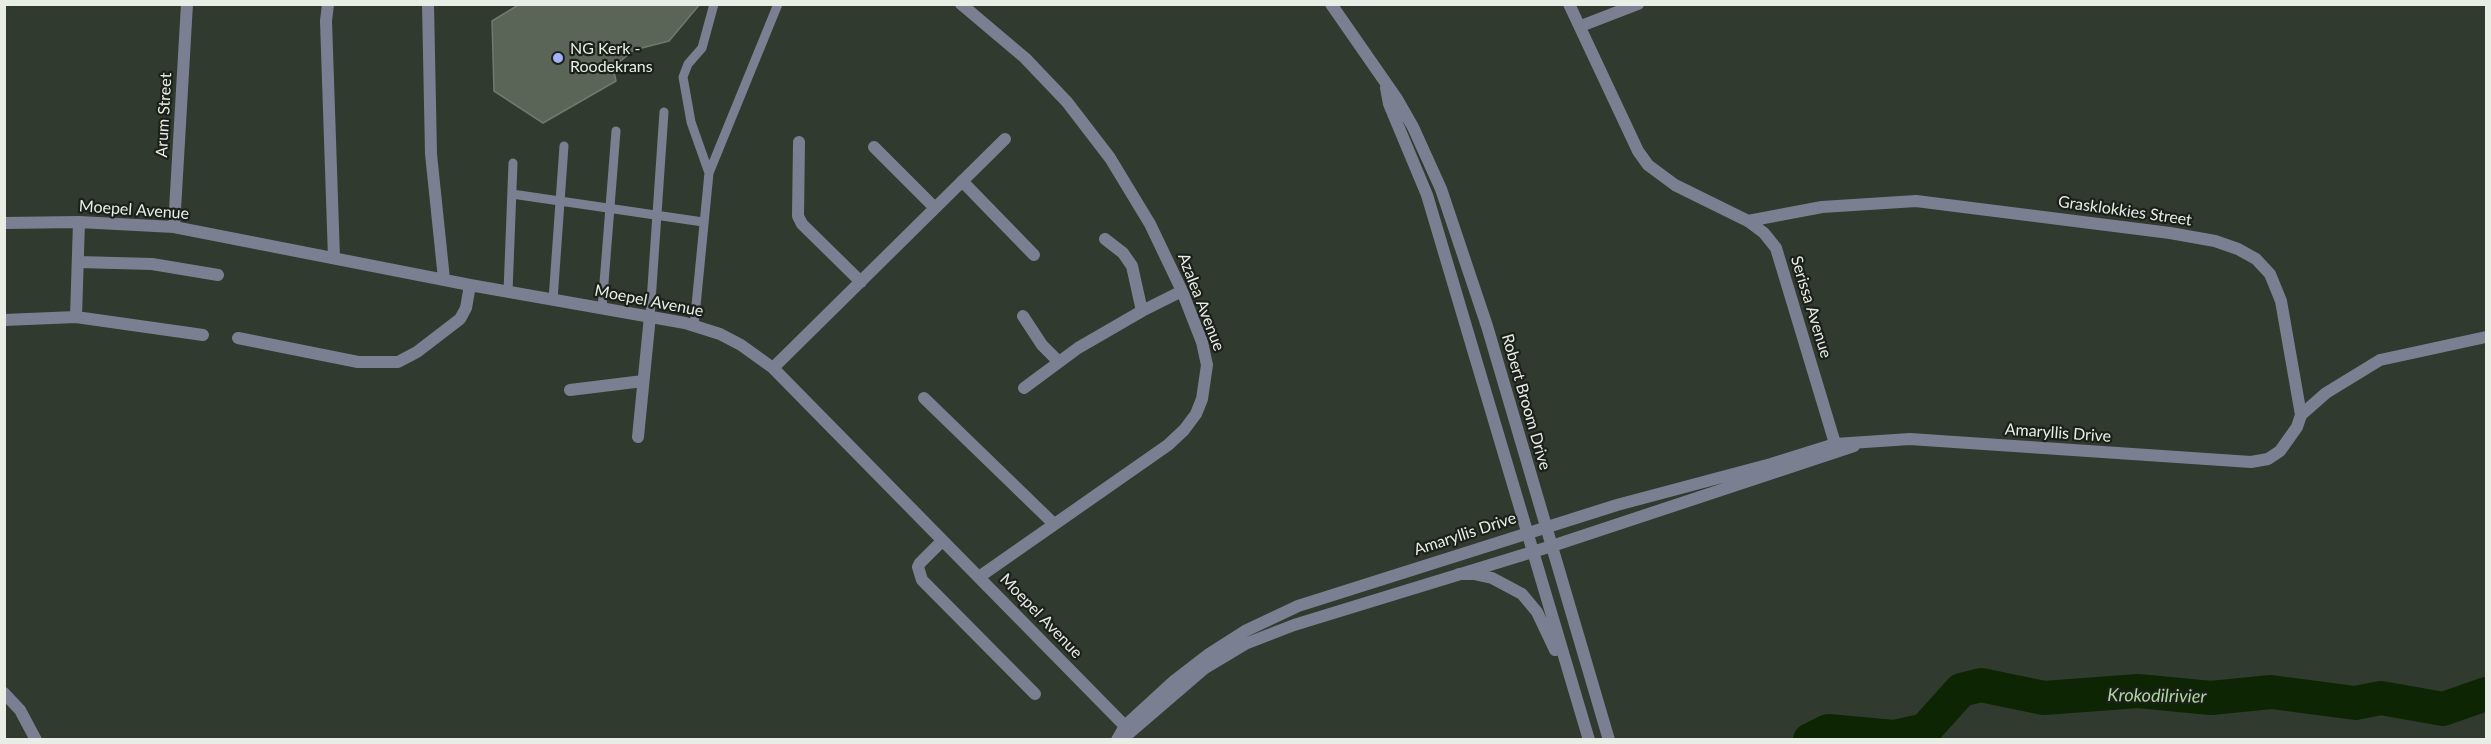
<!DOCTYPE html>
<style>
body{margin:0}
#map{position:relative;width:2491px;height:744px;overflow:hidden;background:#313a2e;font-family:Lato,sans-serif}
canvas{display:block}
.frame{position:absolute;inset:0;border:6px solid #e8eee6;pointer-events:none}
</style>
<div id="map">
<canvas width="2491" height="744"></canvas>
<div class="frame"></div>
</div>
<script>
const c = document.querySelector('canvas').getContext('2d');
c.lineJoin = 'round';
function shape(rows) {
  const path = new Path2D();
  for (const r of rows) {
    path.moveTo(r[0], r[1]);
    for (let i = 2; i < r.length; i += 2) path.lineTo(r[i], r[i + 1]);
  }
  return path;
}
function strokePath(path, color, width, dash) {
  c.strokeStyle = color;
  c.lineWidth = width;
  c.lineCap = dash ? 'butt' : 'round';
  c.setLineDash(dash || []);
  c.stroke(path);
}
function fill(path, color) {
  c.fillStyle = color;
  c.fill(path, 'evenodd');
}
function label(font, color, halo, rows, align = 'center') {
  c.font = font + ' Lato,sans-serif';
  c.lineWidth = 4.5;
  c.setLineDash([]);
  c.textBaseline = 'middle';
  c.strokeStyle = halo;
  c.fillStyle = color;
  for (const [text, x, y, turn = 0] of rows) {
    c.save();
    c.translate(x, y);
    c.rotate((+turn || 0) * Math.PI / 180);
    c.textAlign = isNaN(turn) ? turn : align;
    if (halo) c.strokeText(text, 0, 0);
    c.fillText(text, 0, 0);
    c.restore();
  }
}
const river = shape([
 [1810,740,1828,731,1894,737,1925,730,1961,690,1981,685,2044,698,2138,691,2211,698,2271,692,2355,703,2381,698,2443,709,2486,694]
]);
const building = shape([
 [520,4,700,4,669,41,634,50,613,67,616,81,543,123,494,91,492,21,520,4]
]);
const service = shape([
 [709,173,691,122,683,77,688,64,702,48,714,4],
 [512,194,703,222],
 [508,292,513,163],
 [553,300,564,146],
 [602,308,616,131],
 [650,316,664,112],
 [694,326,709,173,778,4]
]);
const minor = shape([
 [328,4,326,21,334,258],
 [428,4,431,154,444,279],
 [961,4,1025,58,1067,102,1110,158,1150,224,1182,291,1202,342,1207,365,1202,399,1196,414,1184,430,1168,445,979,577],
 [1569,4,1638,151,1648,165,1675,185,1748,221,1764,233,1776,248,1837,450],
 [1581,26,1638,4],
 [799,142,798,216,802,224,861,282],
 [874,147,935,208],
 [962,181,1034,255],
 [4,223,79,222,174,227,470,285,685,323,720,334,741,345,773,368,1125,726,1133,730],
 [174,227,187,4],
 [1105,239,1123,253,1132,266,1142,311],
 [78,262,152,264,218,275],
 [1023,316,1042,345,1058,361],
 [76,317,203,335],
 [4,320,76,317,79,222],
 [238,338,358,362,398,362,417,352,460,319,466,308,470,285],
 [773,368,1005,139],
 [1024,388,1078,348,1142,311,1182,291],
 [570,390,643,381],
 [924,398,1054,524],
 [2301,415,2326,393,2380,360,2486,337],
 [638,437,650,316],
 [942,541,920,563,918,567,922,580,1035,694],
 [4,693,20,710,36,740],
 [1127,735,1205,668,1245,644,1294,625,1552,546,1854,446],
 [1117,740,1125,726,1174,681,1209,654,1245,631,1298,606,1617,505,1771,464,1835,444,1910,439,2251,462,2268,459,2280,451,2297,427,2301,415,2281,301,2270,274,2256,259,2238,249,2215,241,2170,233,1916,201,1822,207,1748,221]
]);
const tertiary = shape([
 [1331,4,1397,99,1413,127,1441,189,1487,326,1609,740],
 [1386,88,1389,104,1427,195,1589,740],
 [1459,574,1474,574,1492,578,1522,594,1537,612,1555,650]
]);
const markers = [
 [558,58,6,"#a0b3fd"]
];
const poiNames = [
 ["NG Kerk -",570,49],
 ["Roodekrans",570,67]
];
const streetNames = [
 ["Arum Street",164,115,-87],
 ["Moepel Avenue",134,210,4],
 ["Grasklokkies Street",2125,211,8],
 ["Moepel Avenue",649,301,11],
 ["Azalea Avenue",1201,302,69],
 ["Serissa Avenue",1811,307,73],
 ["Robert Broom Drive",1526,402,74],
 ["Amaryllis Drive",2058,433,4],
 ["Amaryllis Drive",1465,534,-18],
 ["Moepel Avenue",1041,616,46]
];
const waterNames = [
 ["Krokodilrivier",2157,696,1]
];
strokePath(river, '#0e2504', 34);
fill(building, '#5b6557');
strokePath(building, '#707a6c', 1.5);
strokePath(service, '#7a8092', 9);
strokePath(minor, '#7a8092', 12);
strokePath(tertiary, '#7a8092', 12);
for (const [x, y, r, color] of markers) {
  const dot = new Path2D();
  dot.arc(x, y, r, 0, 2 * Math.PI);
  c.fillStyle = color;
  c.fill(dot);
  strokePath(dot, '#1c201a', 2);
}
label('16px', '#e8eee6', '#1c201a', poiNames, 'left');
label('16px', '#e8eee6', '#1c201a', streetNames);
label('italic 18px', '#add89c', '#1c201a', waterNames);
</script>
